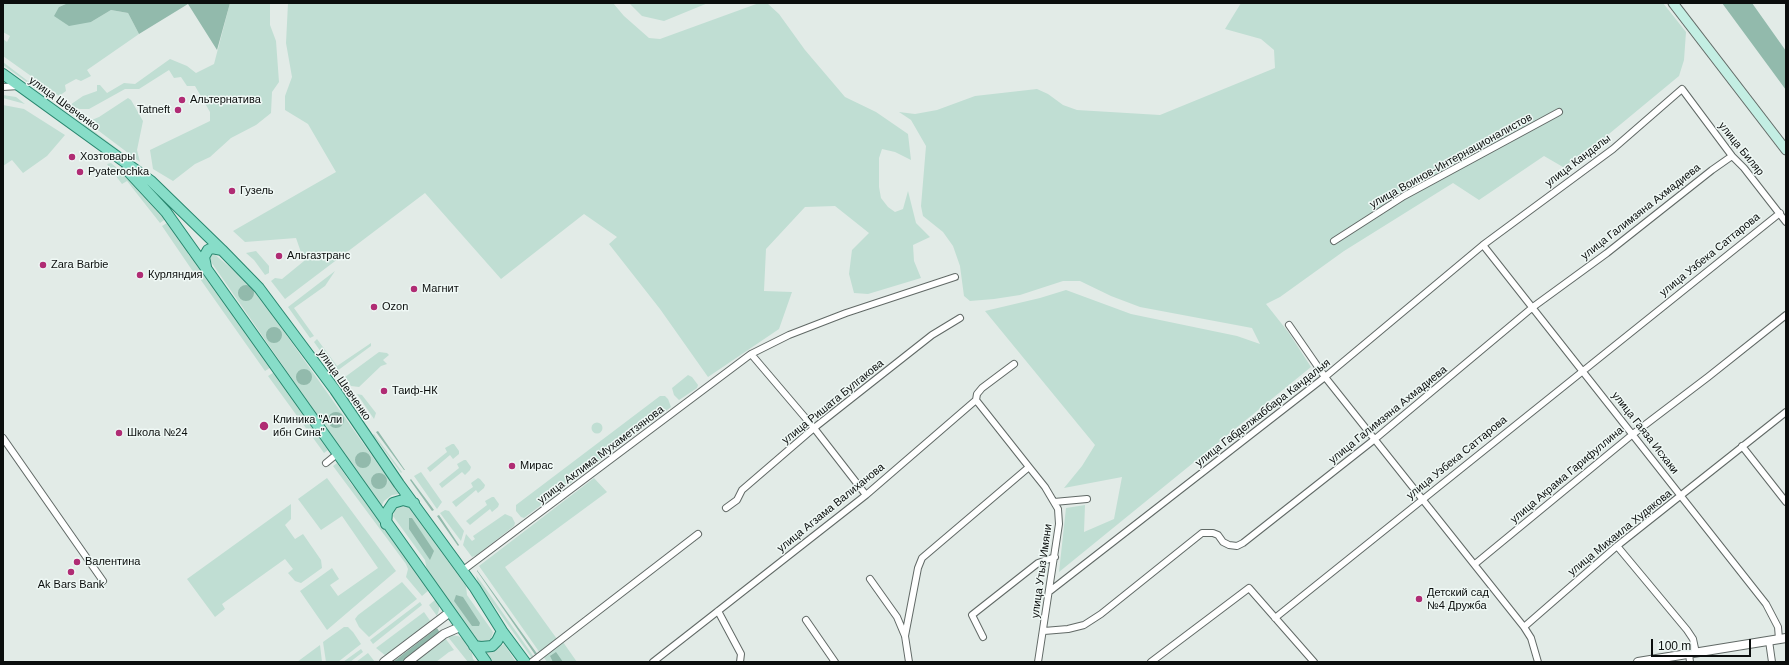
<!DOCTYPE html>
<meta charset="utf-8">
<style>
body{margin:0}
#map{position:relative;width:1789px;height:665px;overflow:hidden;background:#e2ebe7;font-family:Arial,sans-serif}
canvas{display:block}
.frame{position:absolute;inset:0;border:4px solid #0b0e0d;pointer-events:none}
.scale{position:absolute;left:1651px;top:639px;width:100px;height:18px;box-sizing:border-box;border:2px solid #0b0e0d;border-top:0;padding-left:5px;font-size:12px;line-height:14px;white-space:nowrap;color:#0b0e0d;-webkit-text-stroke:3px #eff8f5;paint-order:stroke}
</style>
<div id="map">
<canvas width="1789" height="665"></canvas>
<div class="frame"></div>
<div class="scale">100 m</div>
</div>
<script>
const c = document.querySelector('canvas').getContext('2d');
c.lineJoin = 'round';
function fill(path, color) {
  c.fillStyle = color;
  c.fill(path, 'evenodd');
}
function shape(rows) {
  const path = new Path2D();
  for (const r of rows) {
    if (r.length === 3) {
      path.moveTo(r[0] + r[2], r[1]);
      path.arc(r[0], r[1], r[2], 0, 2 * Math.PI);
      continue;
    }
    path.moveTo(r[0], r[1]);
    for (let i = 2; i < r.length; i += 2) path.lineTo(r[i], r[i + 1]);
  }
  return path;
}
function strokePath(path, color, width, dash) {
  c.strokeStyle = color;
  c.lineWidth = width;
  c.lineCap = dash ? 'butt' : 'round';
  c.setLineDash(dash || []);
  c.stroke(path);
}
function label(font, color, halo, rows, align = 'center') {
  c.font = font + ' Arial,sans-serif';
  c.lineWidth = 3;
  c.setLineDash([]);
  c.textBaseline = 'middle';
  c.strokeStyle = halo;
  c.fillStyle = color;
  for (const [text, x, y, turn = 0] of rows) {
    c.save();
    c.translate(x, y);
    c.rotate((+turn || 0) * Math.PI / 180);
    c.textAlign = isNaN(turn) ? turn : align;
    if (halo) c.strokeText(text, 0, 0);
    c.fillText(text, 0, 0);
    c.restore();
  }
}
const green = shape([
 [3,3,68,3,59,7,91,22,111,10,128,13,139,34,87,70,91,76,81,81,76,79,65,85,66,91,59,96,3,56,3,39,7,42,10,36,3,32],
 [230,3,270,3,270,25,276,41,279,82,272,92,271,113,256,125,231,138,210,157,195,164,173,181,153,169,150,150,210,121,210,112,195,86,187,86,181,77,174,78,169,70,139,89,125,89,89,109,79,109,70,105,83,96,97,91,97,85,100,85,107,93,124,83,135,84,170,59,187,66,196,73,214,64],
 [288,3,613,3,624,16,649,38,660,39,759,3,767,3,779,14,805,50,845,97,876,112,908,134,911,160,895,152,882,149,879,158,879,187,881,198,888,207,895,212,903,209,908,191,916,223,930,237,913,245,914,261,921,278,868,294,854,293,849,274,852,250,869,233,835,206,805,207,766,249,764,291,792,292,779,329,708,377,660,309,609,244,617,237,584,214,501,279,425,193,285,299,271,281,275,278,282,279,304,261,296,238,245,242,233,231,336,172,308,124,285,110,285,96,292,77,286,43],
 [629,3,708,3,664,21,642,16],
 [1241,3,1663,3,1686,32,1684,60,1679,76,1598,143,1563,167,1544,156,1479,200,1453,183,1344,251,1280,297,1266,304,1289,333,1311,367,1059,572,1066,508,1085,505,1084,532,1114,519,1122,477,1064,488,1082,466,1095,445,985,311,1040,298,1066,290,1131,314,1237,336,1260,344,1252,328,1140,307,1111,296,1080,281,1063,281,1020,295,994,299,970,301,964,296,960,266,953,246,943,232,923,216,921,206,926,146,911,120,899,112,915,114,937,110,975,96,1037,89,1048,94,1063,105,1077,110,1160,115,1275,68,1274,50,1261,39,1225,29],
 [3,62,33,85,53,101,3,65],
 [3,95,16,97,25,104,3,98],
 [128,98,131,100,143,121,137,150,140,162,87,122,99,117],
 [3,105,24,109,65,135,47,156,23,173,12,160,3,166],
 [82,124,84,124,142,167,142,169],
 [111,163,145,191,167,218,160,223,127,181,122,184,107,164],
 [170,221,188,246,188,254,199,266,273,366,265,371,198,276,194,273,162,226],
 [256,251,269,266,269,273,265,275,254,260,246,253],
 [213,253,251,285,399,494,392,495,384,501,381,507,209,259,208,254],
 [335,271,325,286,294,308,314,336,310,338,288,307],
 [317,339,337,366,371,343,371,346,337,371,333,369,314,342],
 [379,352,387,353,389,355,383,360,387,364,381,366,359,387,351,386,345,377],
 [276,371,309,417,311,426,328,450,324,453,268,376],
 [688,375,692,377,698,385,697,388,679,400,674,395,672,388],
 [357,394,362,395,376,413,374,419],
 [660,396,665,396,668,399,671,407,524,518,521,517,516,511,516,505],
 [597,428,5.5],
 [374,434,402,472,401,473,373,435],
 [452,444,454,444,459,451,459,454,453,459,450,455,430,472,427,468,447,452,445,448],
 [464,460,466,460,471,467,470,470,465,475,462,472,442,488,439,484,459,468,457,464],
 [337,463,352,485,361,493,429,590,422,596,406,577,408,569,406,564,333,466],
 [421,472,442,502,437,509,414,476],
 [327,478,396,571,327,630,300,591,332,568,339,579,330,585,338,596,378,568,342,516,321,530,298,499],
 [478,478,480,479,485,485,484,488,478,493,476,490,456,507,452,502,473,487,471,483],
 [594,478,607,492,505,567,557,639,540,653,479,566],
 [492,497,494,497,499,504,498,507,492,512,490,509,470,525,466,521,487,505,485,501],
 [291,504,291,519,285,525,295,539,303,534,321,560,322,568,301,583,295,581,288,573,293,569,285,559,222,604,225,609,215,617,187,579],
 [402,504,408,506,466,586,467,595,493,632,491,639,485,642,477,642,427,571,425,560,393,516,395,508],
 [445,510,449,511,464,531,461,541,440,513],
 [505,514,512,517,515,523,514,526,477,555,472,557,463,545,466,534,472,541,475,539,473,536],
 [476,575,534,657,531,657,478,583],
 [402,582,417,599,369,637,359,627,355,619,358,615],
 [436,599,439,603,439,610,437,616,429,605],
 [420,602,422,605,373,644,370,640],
 [424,612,431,622,386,656,376,648],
 [344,627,348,627,353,632,361,644,338,662,326,662,323,642],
 [450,635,458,636,465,640,471,648,473,659,476,662,468,662,448,637],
 [445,638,454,650,449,652,436,662,414,662],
 [563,642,577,662,547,662,543,656],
 [504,644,516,662,492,662,485,652,494,650],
 [320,645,322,662,297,662],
 [361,649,363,652,350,662,343,662],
 [368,653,375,662,356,662]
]);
const forest = shape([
 [68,3,230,3,217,50,188,4,139,34,128,13,111,10,91,22,69,26,54,16,59,7],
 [1722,3,1752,3,1786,51,1786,90],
 [246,293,8],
 [274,335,8],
 [304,377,8],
 [336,420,8],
 [378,431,405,470,404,470,376,432],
 [363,460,8],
 [379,481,8],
 [411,479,434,510,432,511,410,480],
 [439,515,459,545,458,546,437,516],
 [409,518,412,518,434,551,430,560,409,529],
 [477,570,538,655,536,656,477,571],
 [456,595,463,597,480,623,479,626,472,626,454,601],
 [437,628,440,633,402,662,393,662],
 [556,652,563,662,553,662,550,656]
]);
const minor = shape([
 [3,87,19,86],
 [1334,241,1404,196,1559,112],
 [1483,245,1766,604,1778,627,1779,639],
 [1289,325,1325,377,1524,627,1531,638,1538,662],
 [751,354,814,428,866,495],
 [3,438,103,581],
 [1742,446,1786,502],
 [326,463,337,454],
 [1029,467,1045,487,1058,509,1059,524,1038,662],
 [1054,502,1087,499],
 [726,508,737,500,742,490,814,428,932,335,960,318],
 [1617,546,1687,630,1693,639,1696,653],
 [1475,564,1633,434,1708,377,1786,315],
 [462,571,751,354,789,335,846,313,955,277],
 [870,579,897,617,905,636,909,662],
 [1050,591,1325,377,1483,245,1613,149,1682,89,1732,156,1744,168,1786,222],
 [718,611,741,654,740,662],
 [1275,618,1780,213],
 [806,620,835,662],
 [1524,627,1617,546,1786,412],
 [1044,631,1068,629,1084,625,1101,614,1202,533,1213,533,1218,535,1223,542,1229,545,1237,546,1243,543,1375,439,1533,307,1607,253,1712,170,1732,156],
 [905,636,918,568,922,558,1029,467,976,400],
 [983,637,972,615,1038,563,1055,557],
 [1769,641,1772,662],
 [1689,654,1690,662],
 [532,662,698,534],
 [653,662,866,495,976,400,977,394,982,388,1014,364],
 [1151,662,1249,588,1314,662]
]);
const tertiary = shape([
 [384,662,450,612],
 [408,662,444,634,460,627],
 [1638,662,1786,638]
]);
const secondary = shape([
 [1673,3,1786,150]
]);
const primary = shape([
 [3,74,151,181,222,250,259,288,335,390,399,484,475,588,502,631,525,662],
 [127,170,166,212,486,662],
 [206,267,204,257,208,250,212,248,222,250],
 [386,524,387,512,393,503,403,500,414,503],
 [474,646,481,647,492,646,497,641,502,631]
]);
const markers = [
 [182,100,4,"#b02c74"],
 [178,110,4,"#b02c74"],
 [72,157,4,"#b02c74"],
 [80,172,4,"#b02c74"],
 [232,191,4,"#b02c74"],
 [279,256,4,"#b02c74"],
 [43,265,4,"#b02c74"],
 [140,275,4,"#b02c74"],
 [414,289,4,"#b02c74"],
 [374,307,4,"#b02c74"],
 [384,391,4,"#b02c74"],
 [264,426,5,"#b02c74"],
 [119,433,4,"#b02c74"],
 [512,466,4,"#b02c74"],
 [77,562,4,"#b02c74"],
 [71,572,4,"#b02c74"],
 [1419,599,4,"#b02c74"]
];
const poiNames = [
 ["Альтернатива",190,100],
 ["Tatneft",170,110,"right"],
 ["Хозтовары",80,157],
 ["Pyaterochka",88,172],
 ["Гузель",240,191],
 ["Альгазтранс",287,256],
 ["Zara Barbie",51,265],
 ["Курляндия",148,275],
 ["Магнит",422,289],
 ["Ozon",382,307],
 ["Таиф-НК",392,391],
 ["Клиника \"Али",273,420],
 ["ибн Сина\"",273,433],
 ["Школа №24",127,433],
 ["Мирас",520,466],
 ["Валентина",85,562],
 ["Ak Bars Bank",71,585,"center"],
 ["Детский сад",1427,593],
 ["№4 Дружба",1427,606]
];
const streetNames = [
 ["улица Шевченко",64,104,36],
 ["улица Биляр",1741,149,51],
 ["улица Воинов-Интернационалистов",1451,161,-29],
 ["улица Кандалы",1578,161,-37],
 ["улица Галимзяна Ахмадиева",1641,212,-38],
 ["улица Узбека Саттарова",1710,255,-39],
 ["улица Шевченко",344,385,55],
 ["улица Ришата Булгакова",833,402,-39],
 ["улица Габделжаббара Кандалыя",1263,413,-38],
 ["улица Галимзяна Ахмадиева",1388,415,-39],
 ["улица Гаяза Исхаки",1645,433,52],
 ["улица Аклима Мухаметзянова",601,455,-37],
 ["улица Узбека Саттарова",1457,458,-39],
 ["улица Акрама Гарифуллина",1567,475,-40],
 ["улица Агзама Валиханова",831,508,-39],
 ["улица Михаила Худякова",1620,533,-39],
 ["улица Утыз Имяни",1042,571,-82]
];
fill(green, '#c0ded3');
fill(forest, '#92baac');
strokePath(minor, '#616966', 8);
strokePath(tertiary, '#616966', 10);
strokePath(secondary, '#616966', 11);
strokePath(primary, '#28866e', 12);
strokePath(minor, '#fff', 6);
strokePath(tertiary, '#fff', 8);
strokePath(secondary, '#c3eee3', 9);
strokePath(primary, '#87ddc8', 10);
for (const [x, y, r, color] of markers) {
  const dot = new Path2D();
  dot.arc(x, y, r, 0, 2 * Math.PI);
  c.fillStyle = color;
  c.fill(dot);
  strokePath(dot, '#eff8f5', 1.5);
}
label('11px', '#0b0e0d', '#eff8f5', poiNames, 'left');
label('11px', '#0b0e0d', '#eff8f5', streetNames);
</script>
